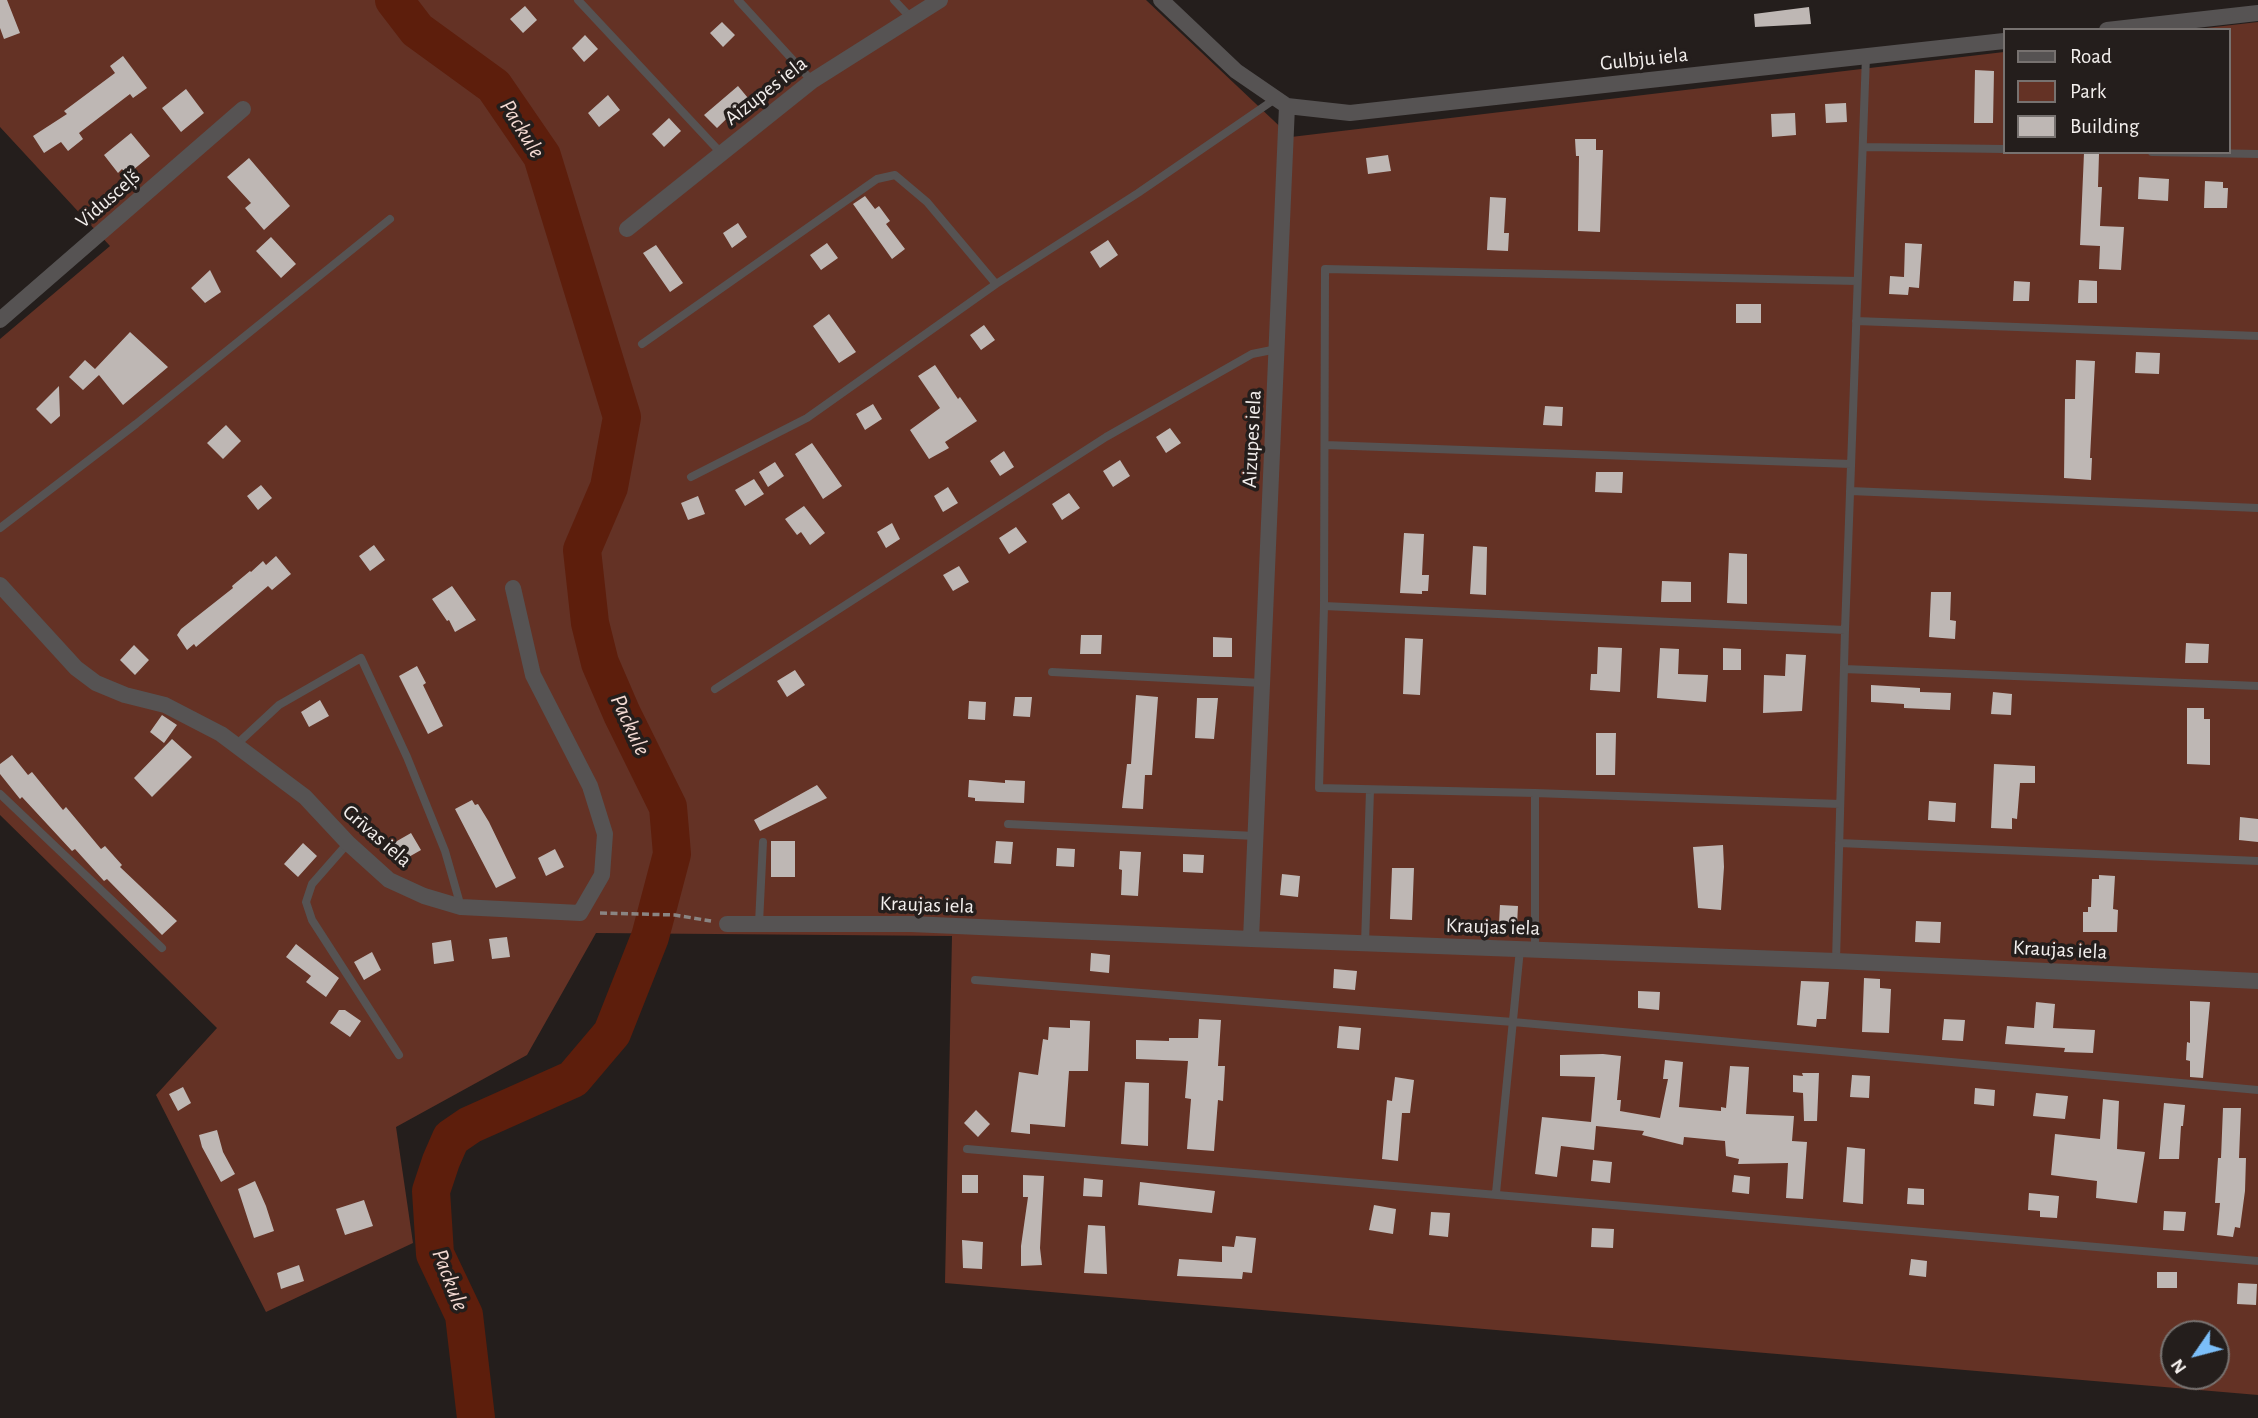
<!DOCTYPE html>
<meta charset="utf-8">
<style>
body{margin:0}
#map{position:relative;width:2258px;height:1418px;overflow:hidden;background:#241e1c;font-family:"Alegreya Sans",sans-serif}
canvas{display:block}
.legend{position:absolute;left:2003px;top:28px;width:228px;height:126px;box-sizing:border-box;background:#241e1c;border:2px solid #777270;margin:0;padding:9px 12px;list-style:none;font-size:21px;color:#f3efed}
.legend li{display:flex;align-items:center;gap:14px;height:35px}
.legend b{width:35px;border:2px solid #777270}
.north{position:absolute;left:2160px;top:1320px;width:70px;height:70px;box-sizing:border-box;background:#241e1c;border:2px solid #777270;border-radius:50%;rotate:235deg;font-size:19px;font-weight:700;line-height:28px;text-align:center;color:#f3efed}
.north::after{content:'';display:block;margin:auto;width:24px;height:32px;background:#7bbef8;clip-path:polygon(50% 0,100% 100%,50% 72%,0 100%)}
</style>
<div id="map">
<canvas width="2258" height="1418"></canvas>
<ul class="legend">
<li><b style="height:9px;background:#565353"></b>Road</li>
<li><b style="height:19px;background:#643225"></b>Park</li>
<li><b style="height:19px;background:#beb7b4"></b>Building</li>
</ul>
<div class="north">N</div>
</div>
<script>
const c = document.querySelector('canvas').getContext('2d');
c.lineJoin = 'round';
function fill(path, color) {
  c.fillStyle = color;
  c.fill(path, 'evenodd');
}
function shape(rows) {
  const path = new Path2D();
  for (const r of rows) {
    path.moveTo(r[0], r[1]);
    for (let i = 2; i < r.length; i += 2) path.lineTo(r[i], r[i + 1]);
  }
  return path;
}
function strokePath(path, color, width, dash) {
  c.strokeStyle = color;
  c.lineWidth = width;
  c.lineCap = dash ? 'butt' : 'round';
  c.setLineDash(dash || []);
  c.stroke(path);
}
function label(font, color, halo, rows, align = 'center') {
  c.font = font + ' "Alegreya Sans",sans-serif';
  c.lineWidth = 7;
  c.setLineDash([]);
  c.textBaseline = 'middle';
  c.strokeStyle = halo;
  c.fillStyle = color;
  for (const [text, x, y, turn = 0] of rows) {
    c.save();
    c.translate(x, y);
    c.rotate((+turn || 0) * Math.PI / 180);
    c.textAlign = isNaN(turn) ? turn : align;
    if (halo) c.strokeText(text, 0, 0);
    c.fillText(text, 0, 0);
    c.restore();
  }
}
const green = shape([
 [0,0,1146,0,1291,137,2004,52,2004,152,2228,152,2228,30,2189,30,2258,22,2258,1395,945,1283,952,936,596,933,527,1055,396,1127,413,1243,266,1312,156,1095,217,1028,0,815,0,339,110,246,0,127],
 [2174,1334,2216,1334,2216,1376,2174,1376]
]);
const river = shape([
 [394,0,417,30,494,86,542,156,622,417,609,487,582,550,590,623,600,663,622,714,668,807,672,854,650,937,612,1033,573,1079,470,1125,451,1138,441,1161,431,1191,435,1254,464,1315,476,1418]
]);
const building = shape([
 [0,0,7,0,20,33,4,39,0,28],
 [525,6,537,20,523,33,510,19],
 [1809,7,1811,24,1755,27,1754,14],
 [722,22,735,35,723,47,710,33],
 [585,35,598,49,584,62,572,48],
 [123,56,147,88,133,98,130,94,79,133,83,139,68,151,61,142,44,153,33,136,67,114,64,111,115,73,110,66],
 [1975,70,1994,71,1993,123,1974,123],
 [738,86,748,98,717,128,704,115],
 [186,89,204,113,181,132,162,108],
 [608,95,620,110,599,127,588,113],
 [1846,103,1847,122,1826,123,1825,104],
 [1795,113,1796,135,1772,137,1771,114],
 [669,118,681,131,664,147,652,134],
 [131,133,150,156,127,175,122,169,118,173,104,155],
 [1575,139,1596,139,1596,150,1603,150,1600,232,1578,231,1579,156,1576,156],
 [2084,153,2099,154,2098,187,2102,187,2100,226,2124,227,2121,270,2099,269,2100,246,2080,245],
 [1388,155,1391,171,1368,174,1366,158],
 [249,158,290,206,264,230,245,208,251,203,227,177],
 [2139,177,2169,179,2168,201,2138,199],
 [2205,181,2223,182,2223,188,2228,188,2227,208,2204,208],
 [865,196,875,209,879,206,890,221,886,224,905,249,892,259,853,204],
 [1490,197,1506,198,1504,233,1509,233,1508,251,1487,250],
 [738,223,747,237,732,248,723,233],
 [271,237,296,264,281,278,256,251],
 [1108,240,1118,255,1100,268,1090,252],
 [827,243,838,258,821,270,810,255],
 [1905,243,1922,244,1919,288,1909,287,1908,295,1889,294,1890,276,1904,277],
 [656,245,683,283,670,292,643,253],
 [210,270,221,292,205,303,191,288],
 [2079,280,2097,281,2097,303,2078,303],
 [2014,281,2030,282,2029,301,2013,301],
 [1736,304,1761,304,1761,323,1736,323],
 [829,314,856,352,839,363,813,326],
 [984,325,995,340,981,350,970,335],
 [130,332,168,367,123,405,99,375,83,390,69,377,85,360,95,369],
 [2136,352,2160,353,2159,374,2135,373],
 [2076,360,2095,361,2090,458,2092,458,2091,480,2064,478,2065,399,2075,399],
 [935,365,958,399,960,397,977,421,945,442,949,448,929,459,910,430,940,408,918,376],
 [59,386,60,416,51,424,36,409],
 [873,404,882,419,865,430,856,414],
 [1545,406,1563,407,1562,426,1543,425],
 [226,425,241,441,223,459,207,443],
 [1170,428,1181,443,1166,453,1156,437],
 [812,443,842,486,823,499,795,454],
 [1004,451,1014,467,1000,476,990,461],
 [1120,460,1130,476,1113,487,1103,471],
 [775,462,784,476,768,487,759,472],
 [1596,472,1623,472,1622,493,1595,492],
 [754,479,764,494,745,506,735,490],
 [261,485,272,498,258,510,247,496],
 [948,487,958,503,943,512,934,496],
 [1069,493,1080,508,1062,520,1052,504],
 [698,496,705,514,688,520,681,503],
 [804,506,825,533,810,545,801,532,797,535,785,519],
 [892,523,900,539,886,548,877,532],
 [1016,527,1027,542,1009,554,999,538],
 [1404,533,1424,534,1422,575,1429,575,1428,591,1422,591,1422,594,1400,593],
 [374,545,385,560,370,571,359,556],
 [1473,546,1487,547,1486,595,1470,594],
 [1729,553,1747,554,1747,604,1727,603],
 [276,556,291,574,272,590,268,586,196,647,194,644,187,650,177,635,181,629,233,588,232,586,250,571,251,572,263,561,266,565],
 [959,566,969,582,953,591,943,575],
 [1662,581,1691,582,1691,602,1661,602],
 [452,586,476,620,455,632,449,620,447,621,432,599],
 [1931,592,1951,592,1950,620,1956,621,1955,639,1929,637],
 [1081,635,1102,635,1101,654,1080,654],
 [1213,637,1232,638,1232,657,1213,657],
 [1405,638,1423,639,1420,695,1403,694],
 [2186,643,2209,644,2208,663,2185,663],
 [134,645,149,660,135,675,120,660],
 [1598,647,1622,648,1620,692,1590,690,1591,674,1597,674],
 [1660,648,1679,649,1678,674,1708,675,1706,702,1657,698],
 [1723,648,1741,649,1741,670,1723,670],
 [1786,654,1806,655,1802,711,1763,713,1764,675,1785,676],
 [417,666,426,683,423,685,443,726,428,734,399,676],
 [795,670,805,685,787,697,777,681],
 [1871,685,1920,688,1920,692,1951,693,1950,710,1904,708,1904,704,1871,702],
 [1993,692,2012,694,2011,715,1991,714],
 [1136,695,1158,697,1152,775,1145,775,1143,809,1122,808,1127,764,1131,764],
 [1015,697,1032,697,1030,717,1013,716],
 [1197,698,1218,698,1214,739,1195,738],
 [320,700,329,716,309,727,301,712],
 [969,701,986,702,985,720,968,719],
 [2187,708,2204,708,2204,719,2210,719,2210,765,2187,764],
 [162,715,177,725,164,743,150,732],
 [1596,733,1616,733,1615,775,1596,775],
 [172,739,192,757,152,797,134,778],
 [12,755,28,775,32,772,63,810,66,807,101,849,105,846,122,865,120,867,177,921,162,935,107,879,104,881,75,849,72,851,22,797,20,799,0,774,0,764],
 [1994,764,2035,766,2035,783,2020,783,2017,819,2012,818,2012,829,1991,828],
 [969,780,1005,783,1005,780,1025,781,1024,803,975,801,975,798,968,797],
 [817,785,827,798,760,831,754,820],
 [472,800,475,805,478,804,489,822,516,878,496,888,455,809],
 [1929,801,1956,803,1955,822,1928,820],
 [2240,817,2258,819,2258,842,2239,840],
 [411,833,421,850,400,862,390,845],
 [771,841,795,841,795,877,771,877],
 [996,841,1013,842,1011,864,994,863],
 [303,843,317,856,298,877,284,864],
 [1723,845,1724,867,1721,910,1698,908,1693,847],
 [1057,848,1075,849,1074,867,1056,866],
 [555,849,564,867,546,876,538,858],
 [1120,851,1141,852,1138,896,1121,895,1122,870,1119,869],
 [1183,854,1204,855,1203,873,1183,872],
 [1392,868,1414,868,1412,920,1390,919],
 [1282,874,1300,876,1298,897,1280,895],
 [2099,875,2115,876,2113,909,2118,910,2117,932,2083,932,2083,912,2088,912,2088,907,2091,907,2092,879,2099,879],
 [1500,905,1518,906,1517,925,1499,924],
 [1916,921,1941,922,1940,943,1915,942],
 [507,937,510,957,492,959,489,939],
 [451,940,454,961,434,964,432,943],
 [296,944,339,978,326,997,306,982,311,976,286,957],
 [372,952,381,970,364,980,354,962],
 [1091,953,1110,955,1109,973,1090,971],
 [1334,969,1357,971,1355,990,1333,988],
 [1864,978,1880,979,1880,988,1891,989,1889,1033,1862,1032],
 [1801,981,1829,982,1826,1019,1817,1019,1816,1027,1797,1025],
 [1638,991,1660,992,1659,1010,1638,1008],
 [2190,1001,2210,1002,2203,1078,2190,1077,2190,1061,2186,1060,2187,1042,2190,1043],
 [2036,1002,2055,1004,2053,1028,2095,1030,2093,1053,2064,1052,2065,1048,2005,1044,2007,1026,2034,1028],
 [339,1010,345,1010,361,1021,350,1037,330,1023],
 [1199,1019,1221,1020,1218,1066,1225,1066,1223,1101,1218,1100,1214,1151,1187,1149,1191,1099,1185,1098,1188,1061,1136,1059,1136,1040,1169,1041,1169,1038,1198,1038],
 [1944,1019,1965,1020,1963,1041,1942,1040],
 [1070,1020,1090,1021,1088,1071,1069,1071,1065,1127,1030,1124,1030,1134,1011,1132,1019,1072,1038,1075,1043,1039,1048,1040,1049,1027,1070,1028],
 [1339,1026,1361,1028,1359,1050,1337,1048],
 [1603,1054,1621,1056,1617,1100,1621,1100,1620,1111,1660,1118,1668,1079,1663,1079,1665,1060,1683,1062,1679,1107,1721,1111,1721,1107,1726,1108,1730,1066,1749,1067,1746,1114,1794,1116,1792,1141,1807,1142,1803,1199,1786,1198,1788,1163,1738,1164,1739,1159,1726,1156,1725,1141,1684,1137,1683,1145,1642,1135,1644,1131,1596,1126,1594,1150,1561,1146,1557,1177,1535,1174,1542,1117,1591,1122,1595,1077,1560,1076,1560,1055],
 [1802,1073,1819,1073,1817,1121,1804,1121,1803,1093,1793,1092,1793,1075,1803,1076],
 [1852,1075,1870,1076,1869,1098,1850,1097],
 [1395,1077,1414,1080,1410,1113,1402,1113,1398,1161,1382,1159,1387,1100,1392,1101],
 [1125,1082,1149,1083,1148,1146,1121,1144],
 [183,1087,191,1103,178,1111,169,1094],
 [1975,1088,1995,1090,1994,1106,1974,1104],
 [2036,1093,2068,1096,2065,1119,2033,1116],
 [2103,1099,2119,1101,2117,1149,2145,1152,2137,1203,2096,1198,2097,1181,2051,1175,2055,1134,2100,1139],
 [2164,1103,2185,1105,2183,1126,2181,1126,2179,1159,2159,1159],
 [2223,1108,2241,1108,2239,1158,2246,1158,2245,1191,2240,1228,2235,1227,2233,1237,2217,1235,2220,1203,2215,1203,2218,1158,2221,1158],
 [976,1110,990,1124,978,1137,964,1123],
 [217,1130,223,1152,235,1174,221,1182,202,1147,199,1135],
 [1847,1147,1865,1149,1863,1204,1843,1202],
 [1593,1160,1612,1162,1610,1183,1591,1181],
 [962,1175,978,1175,978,1193,962,1193],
 [1023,1175,1044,1176,1040,1248,1042,1265,1021,1266,1021,1246,1028,1197,1023,1197],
 [1734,1175,1750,1177,1749,1194,1732,1192],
 [1084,1178,1103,1180,1102,1197,1083,1196],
 [255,1181,266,1206,274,1231,254,1238,238,1189],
 [1140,1182,1215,1191,1212,1213,1138,1205],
 [1908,1188,1924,1189,1924,1205,1907,1204],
 [2029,1193,2059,1196,2057,1218,2040,1217,2040,1211,2028,1210],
 [364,1200,373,1226,345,1235,336,1209],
 [1374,1205,1396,1209,1393,1234,1369,1230],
 [2164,1211,2186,1212,2184,1231,2163,1230],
 [1431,1212,1450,1213,1448,1237,1429,1235],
 [1088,1225,1105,1226,1107,1274,1084,1273],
 [1592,1228,1614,1229,1613,1248,1591,1247],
 [1236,1236,1256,1238,1252,1273,1243,1272,1242,1279,1177,1276,1179,1259,1222,1262,1222,1246,1234,1247],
 [962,1240,983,1242,982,1269,963,1268],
 [1911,1259,1927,1261,1926,1277,1909,1275],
 [299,1265,304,1281,281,1289,277,1273],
 [2157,1272,2177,1272,2177,1288,2157,1288],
 [2238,1283,2257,1284,2256,1305,2237,1304]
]);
const path = shape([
 [600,913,675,915,711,921]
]);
const lane = shape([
 [578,0,721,153],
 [738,0,812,81],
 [894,0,911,18],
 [1863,147,2004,149],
 [2152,152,2258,154],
 [1856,321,2258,336],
 [642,344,877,179,895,175,927,202,996,284],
 [1325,445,1851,464],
 [691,477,807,418,996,284,1138,193,1275,99],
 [1850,491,2258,508],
 [0,528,136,424,390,219],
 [1324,606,1325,269,1857,281],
 [1845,630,1866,56],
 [1844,669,2258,686],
 [1052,672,1262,683],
 [715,689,1106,437,1252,354,1277,349],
 [236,745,279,705,361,658,407,757,445,851,461,907],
 [1535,793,1840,804],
 [0,794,162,948],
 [1008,824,1255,836],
 [348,843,312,884,306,902,312,920,399,1055],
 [1839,843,2258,861],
 [759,923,763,842],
 [1365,944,1370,790],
 [1535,950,1535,793,1319,788,1324,606,1845,630,1836,961],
 [975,980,1513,1022,2258,1090],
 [967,1149,2258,1261],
 [1496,1193,1520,949]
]);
const street = shape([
 [1161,0,1236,71,1287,106,1350,113,2004,41],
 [2107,30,2258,13],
 [627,229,812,81,940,0],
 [0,320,243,109],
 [0,585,76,668,96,683,125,695,165,705,221,734,305,797,348,843,389,880,424,896,461,907,580,913,602,875,605,834,590,786,533,675,513,588],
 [727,924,911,924,1251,939,1836,961,2258,981],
 [1251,939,1287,106]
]);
const streetNames = [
 ["Gulbju iela",1644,59,-6],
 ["Aizupes iela",766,91,-38],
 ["Vidusceļš",108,199,-41],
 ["Aizupes iela",1252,439,-87],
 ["Grīvas iela",377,836,41],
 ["Kraujas iela",927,905,2],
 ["Kraujas iela",1493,927,2],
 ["Kraujas iela",2060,950,3]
];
const waterNames = [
 ["Packule",522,129,58],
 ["Packule",630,725,65],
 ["Packule",450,1280,69]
];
fill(green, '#643225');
strokePath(river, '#5d1e0c', 38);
fill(building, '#beb7b4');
strokePath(path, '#8a8583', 3.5, [7, 3.5]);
strokePath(lane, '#565353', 8);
strokePath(street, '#565353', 16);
label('21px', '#f3efed', '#241e1c', streetNames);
label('italic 23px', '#f4dad3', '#241e1c', waterNames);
</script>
